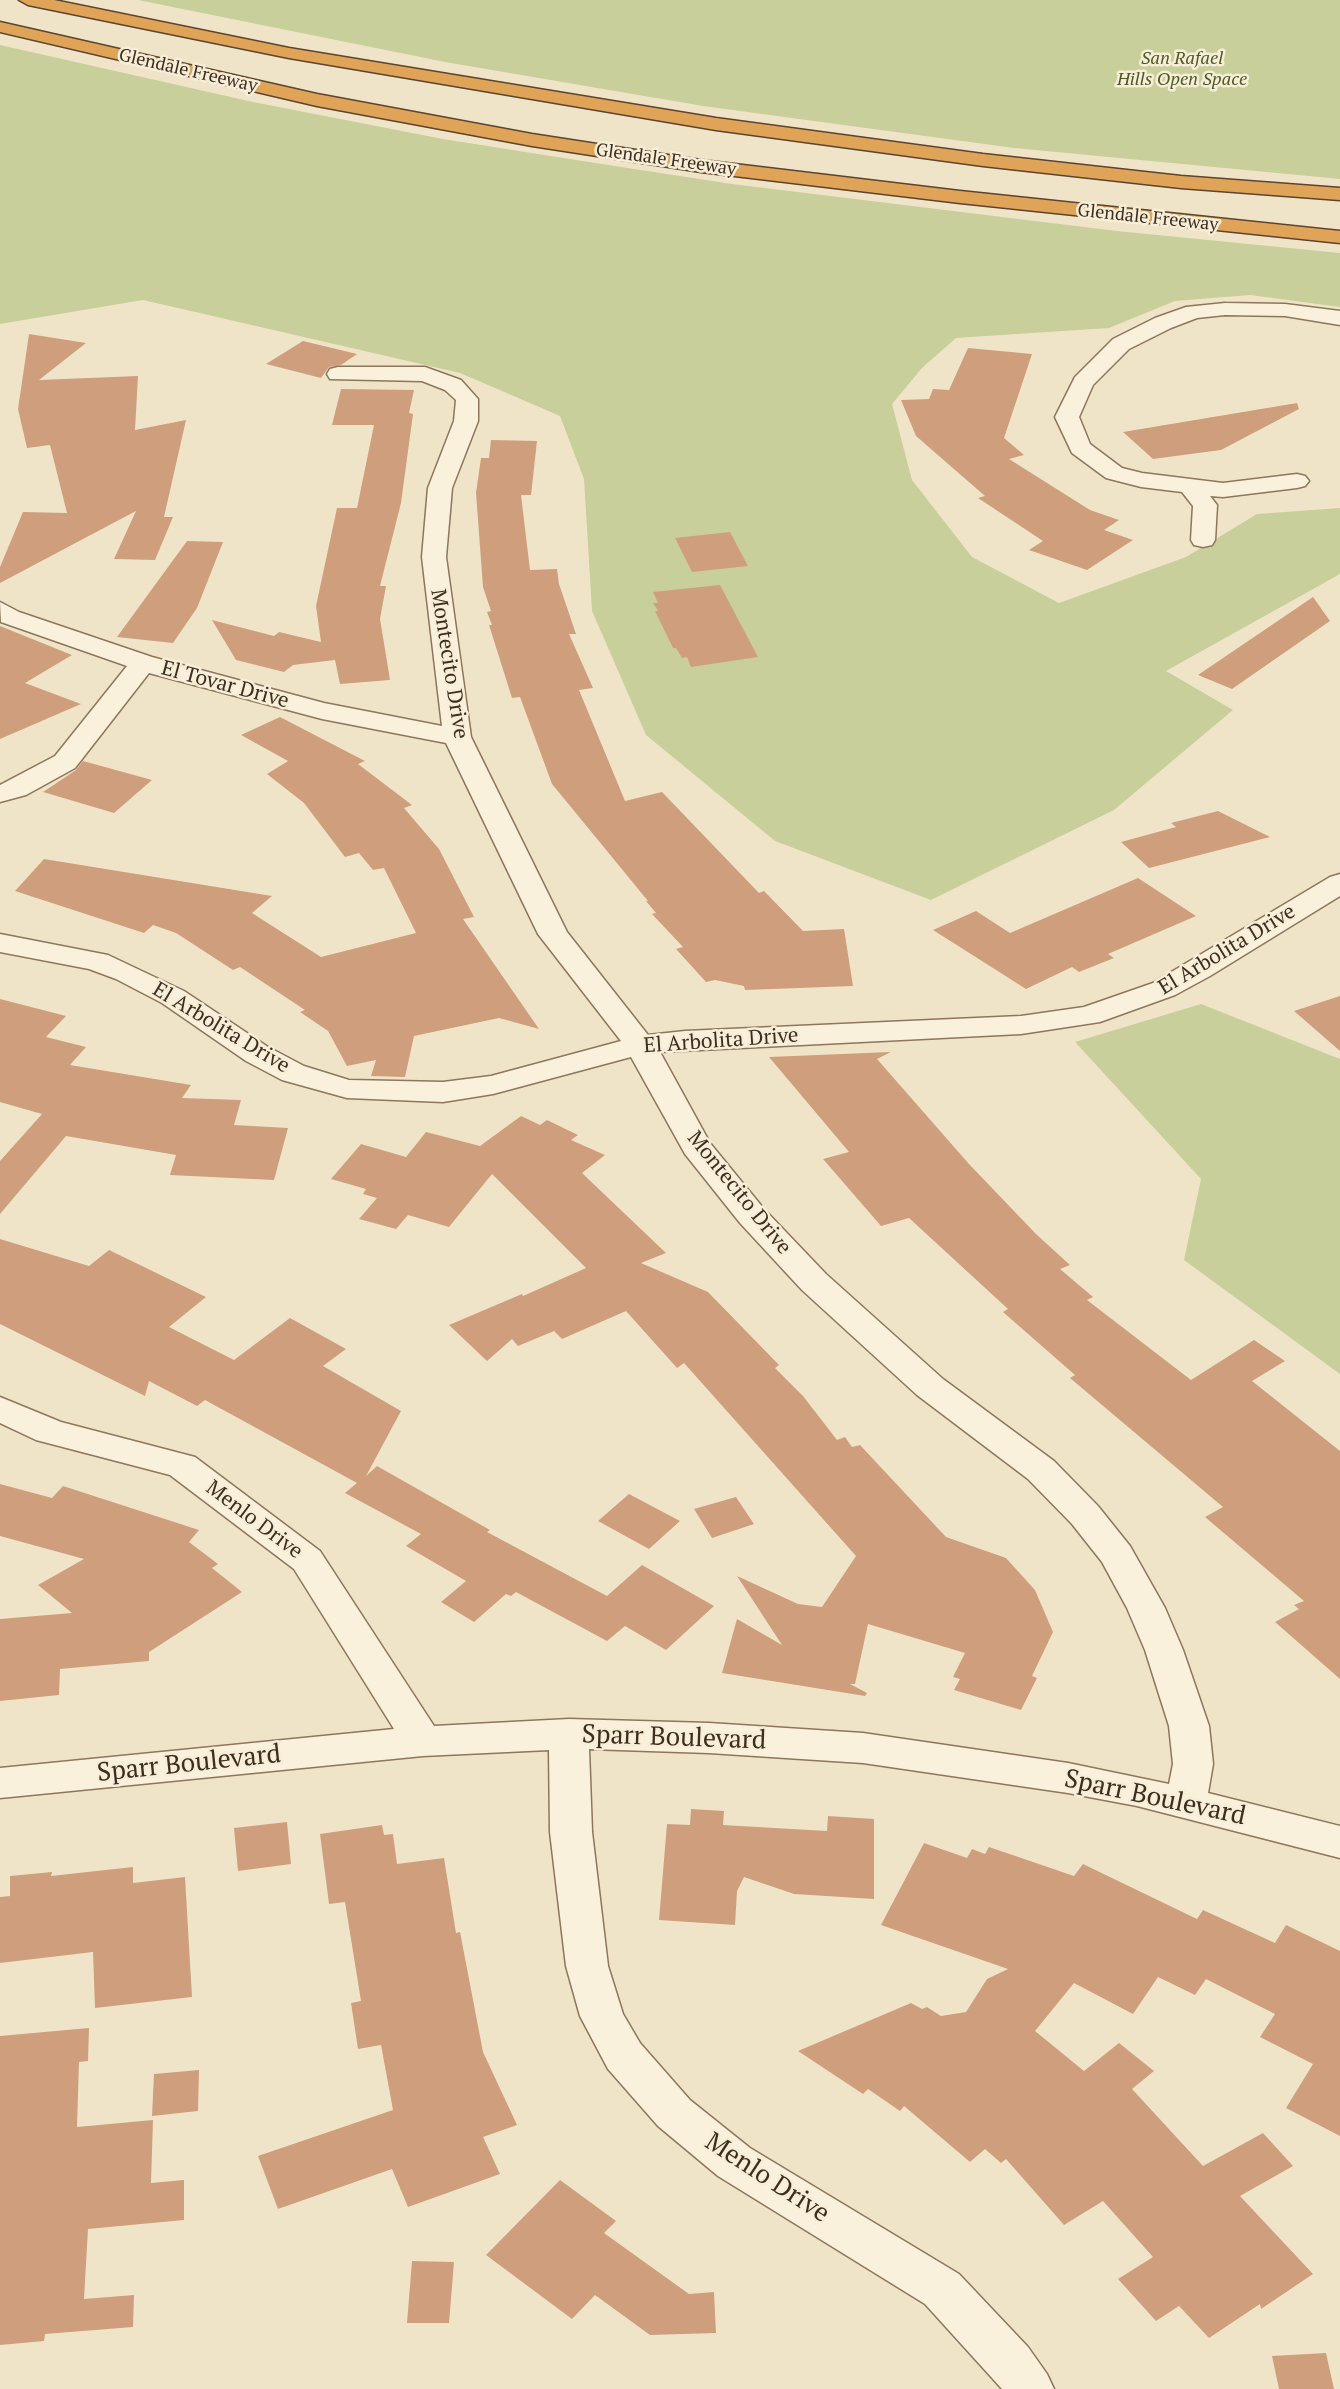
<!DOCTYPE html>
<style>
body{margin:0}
canvas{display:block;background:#f0e4c8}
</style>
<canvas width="1340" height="2389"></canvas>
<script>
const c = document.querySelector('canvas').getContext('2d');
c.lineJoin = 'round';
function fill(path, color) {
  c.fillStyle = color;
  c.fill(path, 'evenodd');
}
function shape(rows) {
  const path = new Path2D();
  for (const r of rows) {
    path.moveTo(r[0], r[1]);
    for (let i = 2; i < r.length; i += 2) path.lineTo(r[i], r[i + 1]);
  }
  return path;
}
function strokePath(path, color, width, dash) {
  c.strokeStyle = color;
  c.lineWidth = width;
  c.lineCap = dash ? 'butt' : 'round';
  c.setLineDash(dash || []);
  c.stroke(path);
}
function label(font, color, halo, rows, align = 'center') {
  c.font = font + ' "PT Serif",serif';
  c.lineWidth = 5;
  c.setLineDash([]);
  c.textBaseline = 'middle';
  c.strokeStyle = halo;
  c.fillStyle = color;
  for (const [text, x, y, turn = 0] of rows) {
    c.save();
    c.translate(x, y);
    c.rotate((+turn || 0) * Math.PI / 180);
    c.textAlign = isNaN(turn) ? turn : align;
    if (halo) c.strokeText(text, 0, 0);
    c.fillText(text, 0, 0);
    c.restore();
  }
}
const green = shape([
 [138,0,1340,0,1340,179,1014,148,703,106,445,62],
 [0,45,253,102,443,139,576,160,732,184,1117,231,1340,253,1340,307,1250,295,1175,301,1109,328,956,338,922,368,892,404,912,480,972,557,1059,603,1186,557,1257,514,1340,508,1340,574,1166,671,1233,710,1114,810,931,900,775,841,646,735,592,611,584,479,560,416,460,373,143,300,0,324],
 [1201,1004,1340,1059,1340,1374,1184,1260,1201,1179,1075,1042]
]);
const building = shape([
 [29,334,86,343,39,380,138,376,135,430,186,420,164,517,173,517,155,560,114,559,136,511,0,583,0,567,23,512,67,513,50,445,27,448,18,409],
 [303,341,357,354,341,365,329,367,321,378,266,364],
 [968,348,1032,354,1004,438,1024,455,1009,459,1090,510,1119,520,1104,530,1133,540,1087,570,1029,550,1043,541,978,498,985,496,916,436,901,400,929,399,933,389,949,390],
 [341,389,414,390,409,413,413,414,401,503,380,586,386,586,380,619,390,680,340,684,335,660,293,665,284,672,236,660,212,620,274,636,279,632,321,642,316,606,337,508,357,508,374,425,332,425],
 [1297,403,1299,409,1221,450,1153,459,1123,432],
 [491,440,537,441,531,495,521,495,530,570,557,569,559,584,576,634,569,634,593,688,579,690,625,801,662,792,759,893,764,891,803,931,844,929,853,986,745,990,744,986,715,980,706,982,676,949,683,947,652,914,656,913,646,901,648,901,552,784,520,697,512,698,489,625,492,625,487,612,491,611,483,587,476,493,481,458,489,458],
 [730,532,748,566,692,572,675,538],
 [187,541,223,542,197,608,173,643,117,637],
 [720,585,758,657,691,667,687,657,682,658,676,648,673,648,655,611,658,611,653,603,658,603,653,592],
 [1313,597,1330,621,1232,689,1198,675],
 [0,626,72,655,25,683,81,704,0,739],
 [280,717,365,761,358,764,412,805,404,808,439,849,474,917,463,919,539,1029,499,1018,414,1036,405,1077,371,1076,376,1060,347,1066,328,1031,300,1012,305,1010,240,967,233,970,176,933,153,925,144,933,15,891,44,859,272,896,252,913,321,957,416,933,384,868,373,870,359,853,345,857,304,803,267,774,288,761,241,735],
 [83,761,152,780,114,813,43,792,76,770],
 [1218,811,1270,837,1149,868,1121,842,1176,827,1171,823],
 [1138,878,1196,916,1108,954,1114,958,1079,972,1072,967,1026,989,933,930,976,911,1010,933],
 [1340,996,1340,1051,1294,1011],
 [0,999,66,1016,46,1037,86,1047,70,1065,191,1085,182,1098,241,1100,234,1125,288,1128,274,1180,170,1175,176,1155,66,1136,0,1214,0,1161,42,1114,0,1102],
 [891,1052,877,1059,969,1164,1036,1234,1070,1265,1060,1269,1093,1297,1087,1300,1191,1380,1254,1340,1285,1361,1252,1381,1340,1451,1340,1679,1275,1622,1299,1609,1294,1605,1304,1601,1205,1517,1223,1507,1070,1378,1075,1375,1003,1312,1008,1309,909,1218,881,1226,823,1159,849,1152,769,1057],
 [521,1116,540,1125,547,1120,578,1135,571,1140,605,1155,582,1173,666,1253,641,1263,708,1292,779,1365,775,1368,803,1396,837,1440,845,1437,852,1447,860,1445,946,1537,1006,1558,1035,1590,1053,1632,1032,1676,1037,1678,1021,1710,954,1690,960,1679,953,1677,965,1653,868,1624,855,1684,850,1684,867,1693,865,1696,722,1673,737,1619,782,1645,737,1576,798,1604,822,1607,856,1556,684,1363,677,1368,626,1311,562,1339,554,1331,518,1346,512,1339,487,1361,449,1325,522,1294,523,1296,586,1268,492,1174,449,1227,408,1215,396,1229,359,1219,377,1198,363,1194,366,1189,331,1179,361,1144,406,1157,426,1132,480,1146],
 [0,1239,89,1266,109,1250,206,1297,169,1327,234,1360,290,1318,346,1349,323,1366,401,1411,366,1476,377,1466,490,1530,487,1532,607,1596,642,1565,714,1606,666,1650,625,1626,607,1641,516,1592,511,1596,506,1594,474,1622,441,1602,466,1581,406,1546,421,1534,345,1493,357,1483,205,1400,197,1406,149,1381,145,1396,0,1324],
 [0,1484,52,1498,63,1486,199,1530,189,1542,218,1564,212,1568,242,1592,149,1652,149,1661,60,1669,59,1695,0,1701,0,1619,72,1613,38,1585,84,1559,0,1536],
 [629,1494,680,1521,649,1549,598,1521],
 [736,1497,754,1524,712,1538,694,1509],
 [691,1809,724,1811,723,1825,827,1831,828,1816,874,1819,874,1899,794,1894,744,1877,737,1891,735,1925,659,1920,667,1824,690,1825],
 [287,1822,291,1864,238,1871,234,1828],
 [382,1825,384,1835,393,1834,397,1864,444,1858,456,1933,460,1932,483,2052,517,2125,483,2137,500,2174,408,2207,392,2169,278,2209,258,2156,393,2110,381,2045,358,2049,351,2003,361,2001,345,1902,329,1904,320,1834],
 [924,1843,967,1858,972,1849,985,1854,989,1847,1074,1876,1083,1864,1197,1919,1203,1910,1275,1943,1286,1925,1340,1951,1340,2136,1286,2108,1313,2064,1260,2037,1275,2014,1206,1979,1195,1995,1158,1977,1133,2014,1074,1983,1035,2031,1084,2071,1119,2043,1154,2071,1132,2089,1203,2166,1263,2133,1293,2166,1240,2196,1313,2274,1261,2309,1260,2304,1209,2338,1179,2306,1156,2321,1118,2279,1153,2257,1103,2201,1064,2225,1006,2159,1001,2163,985,2149,970,2162,904,2106,900,2111,868,2089,863,2094,798,2051,911,2003,922,2009,927,2007,941,2016,966,2012,987,1979,1008,1969,881,1925],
 [133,1867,133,1883,185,1877,192,1997,95,2008,93,1952,0,1963,0,1897,10,1896,10,1876,52,1872,51,1876],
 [89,2028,88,2061,79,2062,77,2127,153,2120,151,2183,184,2180,184,2220,88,2229,84,2299,134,2295,133,2327,45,2334,44,2341,0,2345,0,2036],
 [199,2070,198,2111,152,2116,154,2074],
 [560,2180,616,2221,604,2233,689,2294,714,2292,716,2333,650,2335,595,2295,572,2319,486,2255],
 [412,2261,454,2262,449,2323,407,2323],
 [1326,2353,1334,2389,1279,2389,1272,2356]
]);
const minor = shape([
 [1225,303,1285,304,1340,311,1340,325,1285,316,1225,315,1197,318,1171,328,1129,349,1093,385,1079,417,1090,444,1122,468,1142,473,1223,483,1297,474,1305,476,1309,481,1305,486,1297,488,1223,497,1210,496,1217,505,1215,540,1212,545,1203,547,1194,545,1191,540,1193,506,1182,492,1141,487,1106,478,1072,453,1055,417,1075,377,1113,339,1155,318,1186,307,1225,303],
 [338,367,425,367,461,380,478,399,478,421,452,488,446,557,471,737,567,932,648,1035,685,1031,1021,1016,1084,1007,1153,983,1330,877,1340,874,1340,896,1210,976,1175,995,1100,1022,1021,1034,660,1052,710,1143,764,1209,826,1274,943,1379,1054,1461,1098,1506,1130,1546,1165,1608,1183,1650,1209,1726,1213,1764,1208,1793,1340,1826,1340,1858,1137,1806,1068,1793,863,1763,709,1753,589,1749,592,1832,608,1966,623,2014,640,2043,690,2100,750,2148,959,2274,1028,2347,1047,2374,1054,2389,1002,2389,925,2304,718,2176,658,2126,608,2069,580,2016,566,1966,550,1832,549,1750,423,1756,0,1798,0,1768,394,1729,294,1569,170,1475,36,1440,0,1423,0,1397,61,1422,195,1457,320,1551,434,1726,569,1719,709,1723,863,1733,1068,1763,1169,1784,1173,1764,1169,1726,1145,1650,1127,1608,1102,1562,1072,1524,1028,1479,917,1395,802,1290,740,1223,685,1154,631,1057,493,1094,443,1102,347,1098,282,1080,246,1061,162,1003,116,979,89,969,0,952,0,934,108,955,184,991,268,1047,304,1066,349,1080,443,1082,491,1076,621,1041,538,934,446,743,322,719,149,673,75,768,26,795,0,802,0,785,55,756,127,666,1,622,0,602,19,612,152,657,324,703,442,726,422,557,428,488,454,421,456,400,445,390,422,381,330,379,327,374,330,369,338,367]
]);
const highway = shape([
 [19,0,54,0,289,48,716,118,983,154,1181,176,1340,188,1340,200,1181,188,983,166,716,130,289,58,28,5,19,0],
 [0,22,317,94,532,134,701,160,960,191,1340,231,1340,243,960,203,701,172,532,146,317,106,0,32,0,22]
]);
const farParknames = [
 ["San Rafael",1182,59],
 ["Hills Open Space",1182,80]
];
const farStreetnames = [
 ["Glendale Freeway",188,71,13],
 ["Glendale Freeway",666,160,8],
 ["Glendale Freeway",1148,218,6]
];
const streetNames = [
 ["Montecito Drive",449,664,81],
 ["El Tovar Drive",225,685,15],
 ["El Arbolita Drive",1227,950,-31],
 ["El Arbolita Drive",221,1028,31],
 ["El Arbolita Drive",721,1041,-4],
 ["Montecito Drive",739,1193,51],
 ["Menlo Drive",254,1520,37]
];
const nearStreetnames = [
 ["Sparr Boulevard",674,1738,2],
 ["Sparr Boulevard",189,1764,-6],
 ["Sparr Boulevard",1155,1798,12],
 ["Menlo Drive",767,2178,33]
];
fill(green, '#c9cf9b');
fill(building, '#cf9f7d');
strokePath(minor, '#8d765c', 3);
strokePath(highway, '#5b4430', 3);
fill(minor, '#faf1dc');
fill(highway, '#e0a458');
label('italic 18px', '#4d5a26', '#f7eed8', farParknames);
label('18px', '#3d2e20', '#f7eed8', farStreetnames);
label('21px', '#3d2e20', '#f7eed8', streetNames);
label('26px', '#3d2e20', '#f7eed8', nearStreetnames);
</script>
